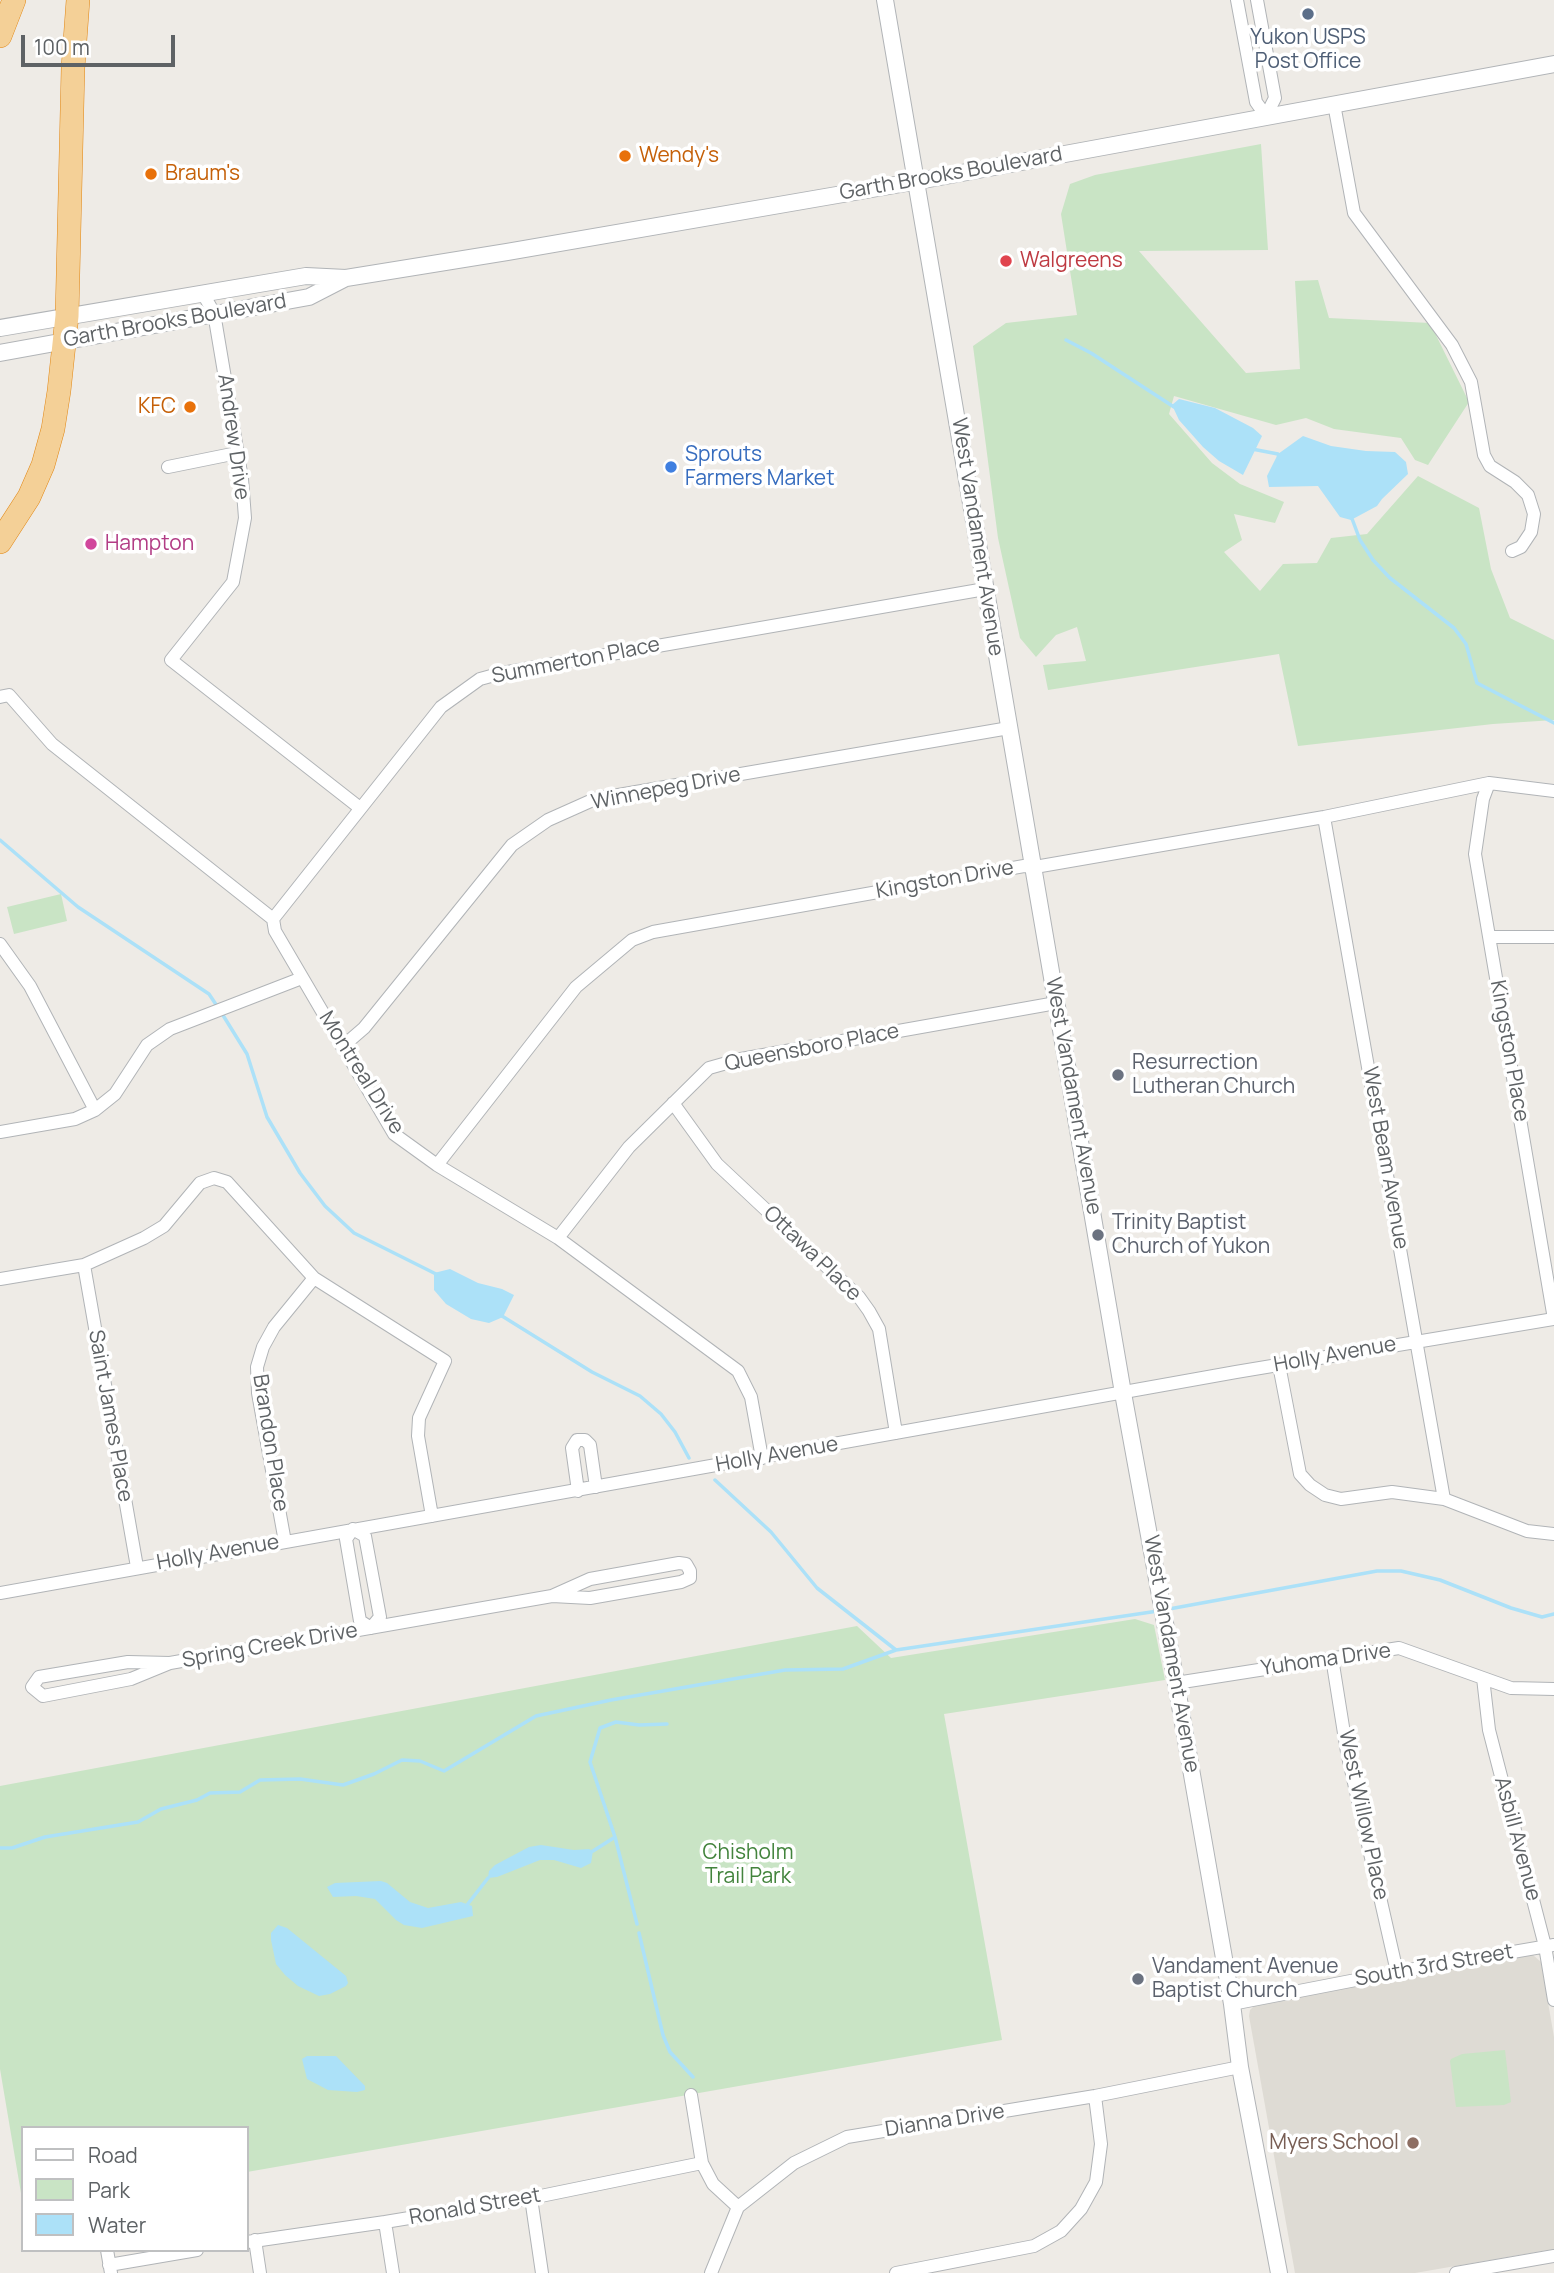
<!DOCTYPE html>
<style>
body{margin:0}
#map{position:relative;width:1554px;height:2273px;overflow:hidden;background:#eeebe6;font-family:Manrope,sans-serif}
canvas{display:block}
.legend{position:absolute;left:21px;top:2126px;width:228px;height:126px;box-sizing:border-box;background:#fff;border:2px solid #bfc0c1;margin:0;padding:9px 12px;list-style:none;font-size:21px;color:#5e6265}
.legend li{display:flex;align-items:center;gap:14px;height:35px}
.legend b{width:35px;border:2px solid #bfc0c1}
.scale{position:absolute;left:21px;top:35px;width:154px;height:32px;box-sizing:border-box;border:4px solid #5e6265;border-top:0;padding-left:9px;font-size:21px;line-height:24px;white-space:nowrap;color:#5e6265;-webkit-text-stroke:5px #fff;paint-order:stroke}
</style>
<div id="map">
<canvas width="1554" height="2273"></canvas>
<ul class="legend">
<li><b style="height:9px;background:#fff"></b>Road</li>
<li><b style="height:19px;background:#c9e4c5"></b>Park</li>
<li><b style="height:19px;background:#ace1f8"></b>Water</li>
</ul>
<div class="scale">100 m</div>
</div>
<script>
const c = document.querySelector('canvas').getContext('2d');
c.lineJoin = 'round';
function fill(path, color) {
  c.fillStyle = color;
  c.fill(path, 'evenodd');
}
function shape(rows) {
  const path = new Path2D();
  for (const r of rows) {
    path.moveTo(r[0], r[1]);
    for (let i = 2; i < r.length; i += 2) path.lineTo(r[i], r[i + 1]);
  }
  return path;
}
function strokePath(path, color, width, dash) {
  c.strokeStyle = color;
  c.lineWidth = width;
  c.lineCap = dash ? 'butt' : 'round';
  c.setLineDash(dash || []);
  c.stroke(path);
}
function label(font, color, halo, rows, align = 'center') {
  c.font = font + ' Manrope,sans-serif';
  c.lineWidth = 7;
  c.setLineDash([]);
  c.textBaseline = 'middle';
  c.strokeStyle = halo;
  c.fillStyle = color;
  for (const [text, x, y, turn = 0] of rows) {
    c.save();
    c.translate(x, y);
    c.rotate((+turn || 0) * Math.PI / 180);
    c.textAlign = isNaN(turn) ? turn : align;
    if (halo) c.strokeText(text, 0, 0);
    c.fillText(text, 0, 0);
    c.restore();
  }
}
const education = shape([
 [1528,1955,1533,1955,1541,1962,1554,2037,1554,2249,1415,2273,1295,2273,1249,2016,1250,2010,1257,2003]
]);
const green = shape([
 [1261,144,1268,250,1139,251,1246,373,1300,369,1295,281,1318,280,1329,318,1430,323,1469,402,1428,465,1415,460,1401,438,1334,429,1306,418,1276,425,1174,396,1169,414,1212,463,1240,484,1284,502,1275,523,1234,514,1242,540,1224,552,1260,591,1283,564,1317,563,1331,538,1367,534,1418,476,1479,508,1491,569,1510,618,1554,640,1554,720,1493,724,1298,746,1279,654,1048,690,1043,665,1086,661,1077,627,1056,635,1036,657,1020,638,998,538,973,346,1006,323,1077,315,1061,214,1070,184,1095,175],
 [61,894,67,921,14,934,7,907],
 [1135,1619,1154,1625,1165,1680,944,1714,1002,2040,247,2172,247,2128,23,2128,23,2205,0,2069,0,1786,857,1626,891,1658],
 [1505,2050,1511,2102,1504,2105,1456,2107,1450,2061,1451,2059,1462,2054]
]);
const water = shape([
 [1179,399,1215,408,1253,428,1262,436,1243,475,1219,461,1203,447,1179,420,1172,405],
 [1303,436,1331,446,1366,451,1395,452,1406,462,1408,474,1382,499,1377,506,1351,520,1340,517,1318,486,1269,487,1267,476,1278,454],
 [450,1269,478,1283,502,1289,514,1295,503,1317,489,1323,471,1319,446,1304,434,1290,434,1273],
 [541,1845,574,1850,589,1849,593,1851,591,1863,581,1868,554,1860,540,1860,497,1877,488,1878,489,1871,495,1865,529,1847],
 [381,1881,387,1883,410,1902,428,1908,461,1902,472,1906,473,1916,422,1928,404,1925,396,1920,375,1899,356,1896,333,1897,327,1887,335,1883],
 [278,1925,287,1928,346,1976,348,1983,346,1986,330,1994,319,1996,298,1986,285,1975,276,1964,271,1940,271,1933],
 [307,2056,336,2056,365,2086,365,2090,357,2092,328,2090,307,2079,302,2059]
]);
const stream = shape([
 [1066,340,1091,353,1174,407],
 [1252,449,1278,454,1279,458],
 [1351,516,1360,540,1373,560,1390,578,1454,628,1466,644,1477,683,1554,723],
 [0,840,78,907,209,994,217,1006],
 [221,1012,247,1054,267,1117,300,1173,325,1206,354,1233,436,1274],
 [502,1316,592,1372,640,1396,661,1414,675,1432,689,1458],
 [715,1480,771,1532,817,1588,896,1650],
 [1169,1609,1377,1571,1401,1571,1440,1580,1511,1608,1542,1617,1554,1614],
 [0,1848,12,1848,45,1837,138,1822,161,1809,197,1800,210,1793,240,1792,260,1780,300,1779,343,1785,374,1774,402,1760,420,1761,444,1771,536,1716,611,1700,785,1670,843,1669,896,1650,1158,1611],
 [593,1851,615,1837],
 [467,1905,488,1878],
 [637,1924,615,1837,590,1762,600,1728,616,1722,639,1725,667,1724],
 [639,1933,663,2035,670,2052,693,2077]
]);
const minor = shape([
 [1237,0,1256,102,1266,116,1275,98,1257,0],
 [1334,104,1354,213,1452,345,1471,382,1484,455,1490,466,1515,482,1528,495,1534,514,1531,532,1521,547,1512,551],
 [202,292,214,313,242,479,245,518,233,582,171,660,360,808],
 [168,467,237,453],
 [0,697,9,695,52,744,273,919,275,931,394,1134,437,1165,558,1238,738,1371,751,1397,762,1458],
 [1489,783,1483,799,1475,854,1554,1319],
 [1324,817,1444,1499],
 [273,919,441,707,480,679,502,673,985,589],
 [1489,937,1554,937],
 [0,944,30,986,95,1110],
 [342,1047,364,1028,512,845,548,820,595,799,1009,728],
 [673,1103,717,1164,859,1297,869,1311,879,1329,896,1433],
 [0,1132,75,1119,95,1110,115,1094,147,1045,170,1029,302,978],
 [437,1165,576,987,632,940,653,932,1024,866,1035,867,1324,817,1489,783,1554,791],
 [558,1238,629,1147,709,1068,741,1059,1056,1003],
 [84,1265,137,1567],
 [0,1279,84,1265,144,1238,164,1226,200,1183,214,1178,227,1182,314,1278,445,1361,419,1418,418,1436,432,1516],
 [1279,1365,1300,1474,1310,1485,1325,1495,1341,1499,1392,1492,1444,1499,1527,1531,1554,1534],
 [578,1491,572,1448,577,1440,585,1440,590,1445,596,1487],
 [353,1529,365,1536,380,1617,371,1628,360,1621,346,1539,353,1529],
 [285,1542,258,1393,257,1367,263,1347,274,1327,314,1278],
 [0,1593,1236,1372,1554,1319],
 [1332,1658,1347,1752,1397,1972],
 [170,1663,131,1679,43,1696,32,1687,39,1677,128,1662,170,1663,552,1596,590,1598,681,1582,690,1578,690,1571,686,1564,679,1563,590,1579,552,1596],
 [1483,1678,1489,1730,1545,1946,1554,2000],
 [1176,1683,1399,1648,1511,1688,1554,1689],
 [1232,2004,1397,1972,1554,1945],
 [691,2095,702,2163,713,2184,738,2207],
 [531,2198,542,2273],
 [385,2222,393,2273],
 [255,2240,260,2273],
 [247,2242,385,2222,531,2198,702,2163],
 [107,2250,111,2273],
 [109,2265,197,2250],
 [711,2273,738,2207,794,2163,847,2137,1095,2096,1240,2067],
 [896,2273,1034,2246,1061,2231,1081,2209,1096,2182,1101,2144,1095,2096],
 [1456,2273,1554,2256]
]);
const tertiary = shape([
 [885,0,1123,1393,1176,1683,1232,2004,1240,2067,1279,2273],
 [0,328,306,276,346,278,507,252,918,181,1554,64],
 [0,353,309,297,344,279]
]);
const motorway = shape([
 [0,36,14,0],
 [0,542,29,497,43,465,53,429,59,391,67,316,73,68,78,0]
]);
const markers = [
 [1308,14,7,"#5c6f8a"],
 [625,156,7,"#e8710a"],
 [151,174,7,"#e8710a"],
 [1006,261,7,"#e0444e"],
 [190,407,7,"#e8710a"],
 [671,467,7,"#3f7fe0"],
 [91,544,7,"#d1479c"],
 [1118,1075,7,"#6b7280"],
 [1098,1235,7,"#6b7280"],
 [1138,1979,7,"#6b7280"],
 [1413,2143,7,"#8d6e63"]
];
const serviceNames = [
 ["Yukon USPS",1308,38],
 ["Post Office",1308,62]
];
const foodNames = [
 ["Wendy's",639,156],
 ["Braum's",165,174],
 ["KFC",176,407,"right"]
];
const streetNames = [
 ["Garth Brooks Boulevard",951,174,-10],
 ["Garth Brooks Boulevard",175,321,-10],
 ["Andrew Drive",233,437,82],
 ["West Vandament Avenue",977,537,81],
 ["Summerton Place",576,661,-11],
 ["Winnepeg Drive",666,789,-11],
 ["Kingston Drive",945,880,-10],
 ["Queensboro Place",812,1048,-11],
 ["Kingston Place",1509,1051,80],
 ["Montreal Drive",361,1073,58],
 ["West Vandament Avenue",1073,1096,80],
 ["West Beam Avenue",1385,1158,80],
 ["Ottawa Place",812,1254,44],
 ["Holly Avenue",1335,1355,-10],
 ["Saint James Place",110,1416,80],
 ["Brandon Place",270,1443,81],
 ["Holly Avenue",777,1455,-10],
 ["Holly Avenue",218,1553,-10],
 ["Spring Creek Drive",270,1646,-10],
 ["West Vandament Avenue",1171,1654,80],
 ["Yuhoma Drive",1326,1660,-8],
 ["West Willow Place",1363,1815,78],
 ["Asbill Avenue",1517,1839,75],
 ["South 3rd Street",1434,1966,-10],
 ["Dianna Drive",945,2121,-9],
 ["Ronald Street",475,2207,-10]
];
const healthNames = [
 ["Walgreens",1020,261]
];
const shopNames = [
 ["Sprouts",685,455],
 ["Farmers Market",685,479]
];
const hotelNames = [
 ["Hampton",105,544]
];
const worshipNames = [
 ["Resurrection",1132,1063],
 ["Lutheran Church",1132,1087],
 ["Trinity Baptist",1112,1223],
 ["Church of Yukon",1112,1247],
 ["Vandament Avenue",1152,1967],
 ["Baptist Church",1152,1991]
];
const parkNames = [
 ["Chisholm",748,1853],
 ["Trail Park",748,1877]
];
const educationNames = [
 ["Myers School",1399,2143]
];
fill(education, '#dedbd4');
fill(green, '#c9e4c5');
fill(water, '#ace1f8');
strokePath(stream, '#ace1f8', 3.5);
strokePath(minor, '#b1b4b7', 14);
strokePath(tertiary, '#b1b4b7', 18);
strokePath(motorway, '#e18613', 24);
strokePath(minor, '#fff', 12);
strokePath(tertiary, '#fff', 16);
strokePath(motorway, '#f4d097', 23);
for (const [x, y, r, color] of markers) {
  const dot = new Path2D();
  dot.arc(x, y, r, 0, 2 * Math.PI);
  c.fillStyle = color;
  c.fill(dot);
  strokePath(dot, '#fff', 2.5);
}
label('21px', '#4e5e75', '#fff', serviceNames);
label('21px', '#c56008', '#fff', foodNames, 'left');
label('21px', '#5e6265', '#fff', streetNames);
label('21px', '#be3a42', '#fff', healthNames, 'left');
label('21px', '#366cbe', '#fff', shopNames, 'left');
label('21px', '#b23c85', '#fff', hotelNames, 'left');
label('21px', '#5b616d', '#fff', worshipNames, 'left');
label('21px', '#43843d', '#fff', parkNames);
label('21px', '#785e54', '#fff', educationNames, 'right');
</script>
